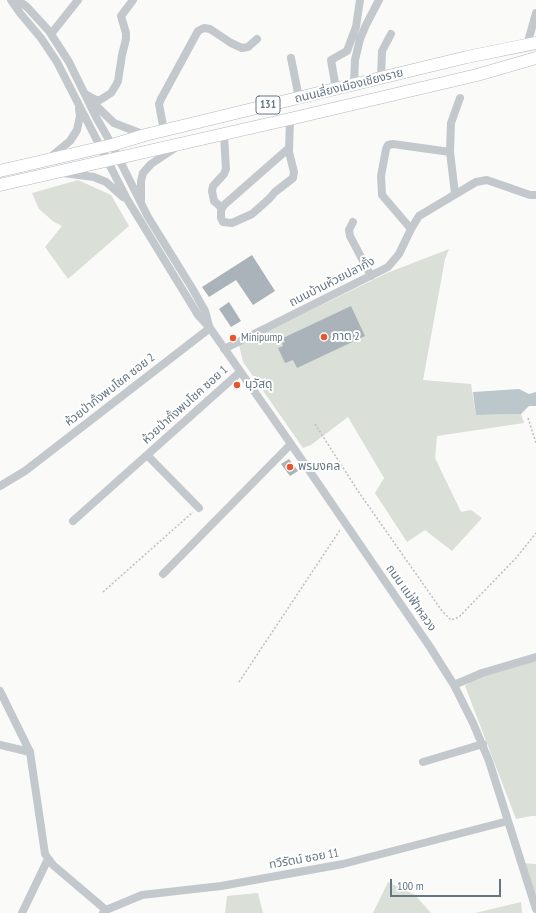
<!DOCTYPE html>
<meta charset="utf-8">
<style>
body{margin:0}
#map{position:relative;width:536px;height:913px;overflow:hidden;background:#fafaf8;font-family:"PT Sans Narrow",sans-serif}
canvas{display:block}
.scale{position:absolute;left:390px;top:879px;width:111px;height:18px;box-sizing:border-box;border:2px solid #657683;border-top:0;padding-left:5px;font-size:12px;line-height:14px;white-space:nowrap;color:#657683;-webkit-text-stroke:3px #fff;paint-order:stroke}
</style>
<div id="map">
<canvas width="536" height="913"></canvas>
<div class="scale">100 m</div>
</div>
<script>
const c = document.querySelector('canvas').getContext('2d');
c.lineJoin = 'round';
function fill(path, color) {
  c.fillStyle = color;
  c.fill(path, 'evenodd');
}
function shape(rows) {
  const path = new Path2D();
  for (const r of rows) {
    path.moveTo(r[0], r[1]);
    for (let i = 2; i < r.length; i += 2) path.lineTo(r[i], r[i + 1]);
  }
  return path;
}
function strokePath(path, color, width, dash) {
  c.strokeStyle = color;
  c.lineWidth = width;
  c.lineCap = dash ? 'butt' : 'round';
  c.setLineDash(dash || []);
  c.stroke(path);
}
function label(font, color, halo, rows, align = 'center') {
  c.font = font + ' "PT Sans Narrow","Noto Sans Thai",sans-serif';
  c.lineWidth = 4;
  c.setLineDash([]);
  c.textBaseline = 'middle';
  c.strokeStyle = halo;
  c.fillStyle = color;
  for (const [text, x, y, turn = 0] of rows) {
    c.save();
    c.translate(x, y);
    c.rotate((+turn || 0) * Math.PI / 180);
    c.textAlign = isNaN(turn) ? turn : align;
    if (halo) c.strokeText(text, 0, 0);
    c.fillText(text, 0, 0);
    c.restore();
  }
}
const green = shape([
 [78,180,111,195,129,226,68,279,45,247,62,226,54,222,39,209,32,193],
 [449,249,445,259,423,380,471,384,476,415,521,414,524,423,437,436,435,458,461,512,471,510,482,518,452,551,425,530,407,542,375,493,384,478,348,417,311,445,303,448,243,362,239,345,387,273],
 [536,657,536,816,531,816,516,819,465,686,482,673],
 [521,863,536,864,536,898],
 [388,882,415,895,431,913,373,913],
 [258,893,263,913,225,913,227,896],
 [521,902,522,913,475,913]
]);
const water = shape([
 [519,389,529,394,536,392,536,406,529,406,521,414,476,415,473,392]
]);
const building = shape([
 [252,255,275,291,253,305,236,280,209,297,202,287],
 [229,302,241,321,231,327,219,309],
 [351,306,365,336,297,368,293,360,285,363,278,348,283,346,282,343,285,342,283,338],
 [289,459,298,471,290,476,281,464]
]);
const path = shape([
 [528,418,536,443],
 [315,424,358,491,442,611,451,620,459,617,516,558,536,533],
 [103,592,193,512],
 [239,682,340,530]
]);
const minor = shape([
 [11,0,20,13,41,38,57,62,127,199,198,315,210,328,291,444,430,647,454,685,473,723,489,761,536,909],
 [18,0,27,7,49,31,69,62,96,117,112,145,148,217,192,288,205,311,209,326],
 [51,34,78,0],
 [527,45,536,13],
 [291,58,299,98],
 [381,78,382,51,391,34],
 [354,84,355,60,360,39,366,25,379,0],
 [336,89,331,60,347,51,356,27,360,0],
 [85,94,96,100,100,100,111,93,116,85,118,81,122,55,126,39,126,33,121,16,133,0],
 [89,99,114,123,145,135],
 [164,131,159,104,161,99,198,31,204,28,210,29,231,43,242,48,248,47,257,39],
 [289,148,224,205,221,210,221,218,223,222,232,223,252,214,269,199,275,192,293,178,294,172,289,152,290,119],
 [48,159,70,141,77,130,80,116,79,109],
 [63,173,94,177,106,182,123,197],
 [455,194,450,152,451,123,460,98],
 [141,200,141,181,143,173,151,164,175,148],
 [222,208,214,201,212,191,213,186,224,174,226,169,224,135],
 [353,222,349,230,350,236,371,276],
 [411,229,382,195,381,176,386,149,388,145,393,144,450,152],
 [224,349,388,267,399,254,411,229,419,216,476,182,487,180,530,195,536,195],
 [147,455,199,508],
 [0,486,25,471,210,328],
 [73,521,240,372],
 [163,574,291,444],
 [454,685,482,673,536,657],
 [0,691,30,752,45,854,53,865,106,910],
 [0,745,30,752],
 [423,762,483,744],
 [22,913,48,859],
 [103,913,106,910,142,895,221,886,343,864,508,821]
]);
const highway = shape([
 [0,171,112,145,145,135,467,57,536,43],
 [0,185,294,118,477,75,536,58]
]);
const markers = [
 [324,337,4,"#e4572e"],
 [233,338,4,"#e4572e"],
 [237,385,4,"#e4572e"],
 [290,467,4,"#e4572e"]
];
const shields = [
 [268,105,24]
];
const shieldNames = [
 ["131",268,105]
];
const streetNames = [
 ["ถนนเลี่ยงเมืองเชียงราย",349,86,-14],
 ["ถนนบ้านห้วยปลากั้ง",332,282,-27],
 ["ห้วยป่ากั้งพบโชค ซอย 2",110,390,-38],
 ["ห้วยป่ากั้งพบโชค ซอย 1",185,405,-42],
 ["ถนน แม่ฟ้าหลวง",411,598,55],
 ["ทวีรัตน์ ซอย 11",304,859,-10]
];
const poiNames = [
 ["ภาต 2",332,337],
 ["Minipump",241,338],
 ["นุวัสดุ",245,385],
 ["พรมงคล",298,467]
];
fill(green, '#dadfd7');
fill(water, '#bbc7cb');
fill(building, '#aab3b9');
strokePath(highway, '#b4b9bd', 13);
strokePath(path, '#bbbfc2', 1.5, [2, 2]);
strokePath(minor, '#c3c8cc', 8);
strokePath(highway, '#fff', 12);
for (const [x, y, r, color] of markers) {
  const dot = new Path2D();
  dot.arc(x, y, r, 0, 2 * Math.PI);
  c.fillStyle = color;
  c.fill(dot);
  strokePath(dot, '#fff', 1.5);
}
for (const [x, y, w] of shields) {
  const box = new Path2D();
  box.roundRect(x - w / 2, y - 9, w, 18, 3);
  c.fillStyle = '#fff';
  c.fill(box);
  strokePath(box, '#657683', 1);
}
label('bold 11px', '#657683', null, shieldNames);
label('12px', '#657683', '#fff', streetNames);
label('12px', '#657683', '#fff', poiNames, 'left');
</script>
